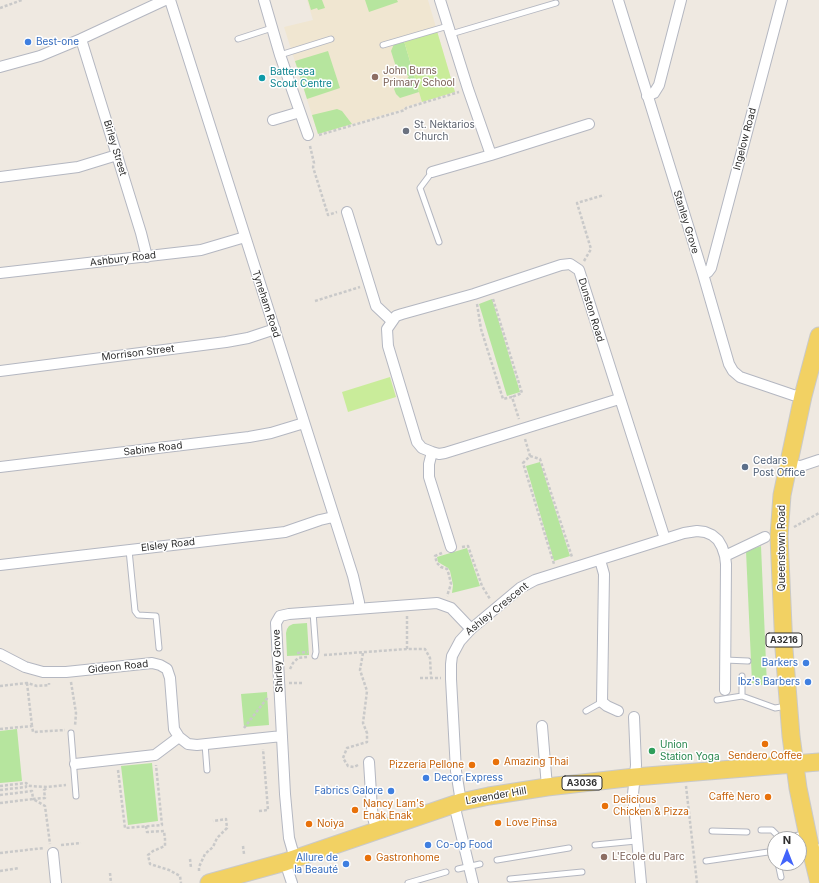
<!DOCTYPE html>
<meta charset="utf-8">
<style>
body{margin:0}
#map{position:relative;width:819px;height:883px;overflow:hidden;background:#efe9e1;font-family:Inter,sans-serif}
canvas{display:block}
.north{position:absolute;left:767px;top:831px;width:40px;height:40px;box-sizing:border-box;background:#fff;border:1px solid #ababab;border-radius:50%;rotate:0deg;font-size:11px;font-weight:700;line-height:16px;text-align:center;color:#2e2e2e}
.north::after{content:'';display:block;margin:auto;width:14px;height:18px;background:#4264fb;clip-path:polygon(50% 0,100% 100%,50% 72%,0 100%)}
</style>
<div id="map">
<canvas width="819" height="883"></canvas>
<div class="north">N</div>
</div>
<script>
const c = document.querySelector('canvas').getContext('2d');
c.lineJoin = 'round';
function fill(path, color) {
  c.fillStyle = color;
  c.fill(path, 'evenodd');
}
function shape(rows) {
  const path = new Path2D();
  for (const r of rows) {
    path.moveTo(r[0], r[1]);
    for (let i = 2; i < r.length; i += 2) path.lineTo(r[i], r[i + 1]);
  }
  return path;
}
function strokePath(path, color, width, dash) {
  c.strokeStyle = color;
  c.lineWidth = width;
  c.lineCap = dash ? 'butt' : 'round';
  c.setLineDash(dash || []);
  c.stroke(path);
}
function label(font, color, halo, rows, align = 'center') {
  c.font = font + ' Inter,sans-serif';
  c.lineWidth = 3;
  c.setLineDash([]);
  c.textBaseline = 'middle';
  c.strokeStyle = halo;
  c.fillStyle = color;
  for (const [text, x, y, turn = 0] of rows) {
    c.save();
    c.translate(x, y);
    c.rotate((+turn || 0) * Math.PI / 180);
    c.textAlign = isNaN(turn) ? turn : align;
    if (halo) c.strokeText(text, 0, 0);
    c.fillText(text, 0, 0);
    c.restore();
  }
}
const education = shape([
 [307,0,428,0,455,92,405,107,404,109,318,134,284,27,313,20]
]);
const green = shape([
 [308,0,322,0,325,8,318,10,317,8,311,10],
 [365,0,397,0,398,2,369,12],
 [404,41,419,92,400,98,396,94,394,89,397,84,405,81,409,76,397,70,391,51,394,44],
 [328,51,340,88,307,99,295,61],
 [337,109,342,111,352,124,318,134,312,115],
 [492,299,520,392,507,396,479,304],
 [540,462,570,556,554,561,526,466],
 [761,546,767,686,752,683,746,551],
 [467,548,480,586,452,593,453,585,450,571,448,568,438,562,437,557],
 [307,623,309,655,287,656,286,633,287,629,289,626,293,624],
 [267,692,269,725,244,727,241,694],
 [17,729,22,781,0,783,0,731],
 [152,763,158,821,128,825,121,766]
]);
const pitch = shape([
 [437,31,455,92,422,102,404,41],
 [390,377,396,397,348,412,342,392]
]);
const path = shape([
 [0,8,22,0],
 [319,135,405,110,406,108,459,92],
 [310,146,314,163,313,167,328,215,337,212],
 [584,261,591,249,577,203,604,195],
 [493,299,522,393,512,397],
 [315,301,360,287],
 [477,304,481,329,503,399,512,397,519,419],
 [525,439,530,456,523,463,554,564],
 [530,456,540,459,572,557],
 [794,527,819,513],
 [462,547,468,546,482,586,490,599],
 [442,553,435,556,437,563,441,567,447,569,449,575,451,584,447,596],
 [407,616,407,649],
 [297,653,308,652],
 [324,655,407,649,425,649,430,658,431,677],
 [290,669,293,663,298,658,307,657],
 [420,678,441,678],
 [71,682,76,713,75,726],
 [27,683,32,726],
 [289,683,302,683],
 [0,686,27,683,37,686,49,685,49,683],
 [244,728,268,697],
 [0,729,32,726,33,732,65,730],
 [358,765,354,767,348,766,343,758,347,748,367,742,367,733,363,723,367,691,360,670,363,653],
 [118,770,125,828,162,825,156,765],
 [0,786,26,783,30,786,47,787,66,785],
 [686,786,697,883],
 [0,790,26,787,26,783],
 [0,795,32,791,33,799,45,798,44,790,47,788],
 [0,803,33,799,45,806,50,844],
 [259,811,268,810,263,749],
 [146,826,147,832,164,831,165,839,165,846,153,851,148,855,150,864,169,870,180,876,181,883],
 [61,845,81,843],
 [243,846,244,854],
 [0,853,44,848],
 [190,859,191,868],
 [0,871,19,868],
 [199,871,199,867,205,854,213,847,217,838,227,828,226,819,213,821],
 [110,873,111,883]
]);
const lane = shape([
 [451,34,556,3],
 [238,39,272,28],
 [383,45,448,26],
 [280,55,331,39],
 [432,172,420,188,439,242],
 [129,550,135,611,138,615,156,616,159,648],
 [313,612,316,652,315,656],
 [725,660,748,661],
 [742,676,742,696],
 [717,700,742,696,775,708,787,706],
 [586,711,602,702],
 [71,733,76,796],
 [205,744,207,770],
 [761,830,772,830,779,837,784,838,804,834],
 [712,831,747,832],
 [595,845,636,841],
 [799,846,819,847],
 [497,860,569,848],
 [706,861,775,851],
 [778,863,781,877],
 [458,869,480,864],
 [510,879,582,872],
 [408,883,446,872]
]);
const street = shape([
 [170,0,353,576,359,602,359,608],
 [264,0,280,55,308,135],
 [440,0,468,89,491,155,589,124],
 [618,0,703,274,729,364,733,371,740,377,793,395,803,396],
 [81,39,141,233,147,257],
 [0,67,40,56,81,39,165,0],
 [647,96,654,93,659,85,681,0],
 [273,120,300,112],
 [432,172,491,155],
 [0,177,78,167,117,155],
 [347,212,376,306,392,321],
 [0,273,201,250,245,237],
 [703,274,708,272,711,268,782,0],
 [0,371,226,342,248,338,275,329],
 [619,399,445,453,439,454,432,452,422,448,417,442,388,346,387,329,396,316,402,314,474,294,561,265,570,264,579,270,665,539],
 [432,452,429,464,429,477,451,547],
 [788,465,801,466,819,460],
 [0,467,249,437,271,433,304,423],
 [725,556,765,537],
 [600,560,604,574,602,702,607,706,618,711],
 [0,565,285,532,320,520,333,517],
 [0,654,25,667,43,672,66,672,152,663,160,665,167,669,170,678,174,729,179,737,188,744,197,745,282,736],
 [634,717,636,765,633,794,641,883],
 [542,726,547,787],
 [369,762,372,809,373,818,377,831],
 [75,764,155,755,179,737],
 [461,802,456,771,451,679,451,664,452,656,460,641,471,629,520,588,535,580,684,533,697,531,705,532,712,535,718,540,722,547,725,556,726,564,725,690],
 [454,804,473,883],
 [53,853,56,883],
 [295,859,289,838,285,794,276,623,280,616,289,614,437,603,451,608,471,629],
 [285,862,292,883]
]);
const primary = shape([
 [209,883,285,862,461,802,489,796,547,787,635,777,819,762],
 [819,883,810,846,798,788,791,736,784,649,779,536,782,495,803,396,819,336]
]);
const markers = [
 [28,42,4,"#3f7fe0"],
 [375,77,4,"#8d6e63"],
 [262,78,4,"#0f9aa8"],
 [406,131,4,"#6b7280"],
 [745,467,4,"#5c6f8a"],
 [806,663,4,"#3f7fe0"],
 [808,682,4,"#3f7fe0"],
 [765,744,4,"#e8710a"],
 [652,751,4,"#2e9e5b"],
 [496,762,4,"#e8710a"],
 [472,765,4,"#e8710a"],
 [426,778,4,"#3f7fe0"],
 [391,791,4,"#3f7fe0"],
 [768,797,4,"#e8710a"],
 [605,806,4,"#e8710a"],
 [355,810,4,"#e8710a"],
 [498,823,4,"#e8710a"],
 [309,824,4,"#e8710a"],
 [428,845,4,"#3f7fe0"],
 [604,857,4,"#8d6e63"],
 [368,858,4,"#e8710a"],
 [346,864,4,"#3f7fe0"]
];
const shields = [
 [784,640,36],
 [582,783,40]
];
const shieldNames = [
 ["A3216",784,640],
 ["A3036",582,783]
];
const shopNames = [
 ["Best-one",36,42,"left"],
 ["Barkers",798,663],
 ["Ibz's Barbers",800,682],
 ["Decor Express",434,778,"left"],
 ["Fabrics Galore",383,791],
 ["Co-op Food",436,845,"left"],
 ["Allure de",338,858],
 ["la Beauté",338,870]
];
const educationNames = [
 ["John Burns",383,71],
 ["Primary School",383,83],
 ["L'Ecole du Parc",612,857]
];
const cultureNames = [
 ["Battersea",270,72],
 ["Scout Centre",270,84]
];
const worshipNames = [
 ["St. Nektarios",414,125],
 ["Church",414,137]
];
const streetNames = [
 ["Ingelow Road",745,139,-75],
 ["Birley Street",115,148,73],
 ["Stanley Grove",686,222,73],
 ["Ashbury Road",123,259,-7],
 ["Tyneham Road",266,304,72],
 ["Dunston Road",591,310,73],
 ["Morrison Street",138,353,-7],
 ["Sabine Road",153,449,-7],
 ["Elsley Road",168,545,-7],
 ["Queenstown Road",782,548,-90],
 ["Ashley Crescent",497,609,-39],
 ["Shirley Grove",278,661,-93],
 ["Gideon Road",118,667,-6],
 ["Lavender Hill",496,796,-10]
];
const serviceNames = [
 ["Cedars",753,461],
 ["Post Office",753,473]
];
const leisureNames = [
 ["Union",660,745],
 ["Station Yoga",660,757]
];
const foodNames = [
 ["Sendero Coffee",765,756,"center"],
 ["Amazing Thai",504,762],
 ["Pizzeria Pellone",464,765,"right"],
 ["Caffè Nero",760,797,"right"],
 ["Delicious",613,800],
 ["Chicken & Pizza",613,812],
 ["Nancy Lam's",363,804],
 ["Enak Enak",363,816],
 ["Love Pinsa",506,823],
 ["Noiya",317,824],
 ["Gastronhome",376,858]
];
fill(education, '#f0e6d1');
fill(green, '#b6e59e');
fill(pitch, '#c9ec9a');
strokePath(lane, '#b4b7c1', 7);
strokePath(street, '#b4b7c1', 12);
strokePath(primary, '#c9c9c9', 19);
strokePath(path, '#c9c9c9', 2.5, [3, 2]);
strokePath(lane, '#fff', 5);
strokePath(street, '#fff', 10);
strokePath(primary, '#f2d163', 17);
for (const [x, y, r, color] of markers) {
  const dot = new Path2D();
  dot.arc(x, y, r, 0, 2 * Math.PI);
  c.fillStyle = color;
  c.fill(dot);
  strokePath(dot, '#fff', 1.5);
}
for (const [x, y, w] of shields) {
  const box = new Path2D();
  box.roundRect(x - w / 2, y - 7, w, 14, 3);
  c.fillStyle = '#fff';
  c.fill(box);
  strokePath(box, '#2e2e2e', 1);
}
label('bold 9px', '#2e2e2e', null, shieldNames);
label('10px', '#366cbe', '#fff', shopNames, 'right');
label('10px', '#785e54', '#fff', educationNames, 'left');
label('10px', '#0d838f', '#fff', cultureNames, 'left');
label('10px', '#5b616d', '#fff', worshipNames, 'left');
label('10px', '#2e2e2e', '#fff', streetNames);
label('10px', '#4e5e75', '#fff', serviceNames, 'left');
label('10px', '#27864d', '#fff', leisureNames, 'left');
label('10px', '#c56008', '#fff', foodNames, 'left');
</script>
